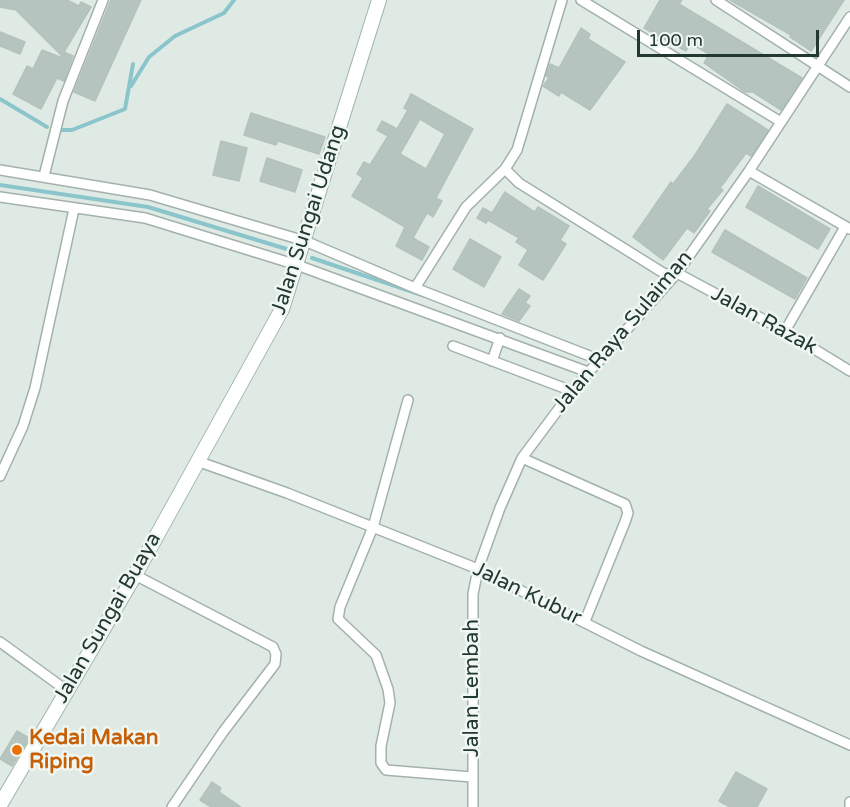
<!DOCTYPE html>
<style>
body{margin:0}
#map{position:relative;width:850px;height:807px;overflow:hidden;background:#e0eae5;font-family:"Varela Round",sans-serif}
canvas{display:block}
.scale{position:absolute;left:637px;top:30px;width:182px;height:27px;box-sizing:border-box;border:3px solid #223931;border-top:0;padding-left:8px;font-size:18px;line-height:21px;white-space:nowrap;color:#223931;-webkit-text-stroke:4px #f0f7f3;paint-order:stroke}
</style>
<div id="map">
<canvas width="850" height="807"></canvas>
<div class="scale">100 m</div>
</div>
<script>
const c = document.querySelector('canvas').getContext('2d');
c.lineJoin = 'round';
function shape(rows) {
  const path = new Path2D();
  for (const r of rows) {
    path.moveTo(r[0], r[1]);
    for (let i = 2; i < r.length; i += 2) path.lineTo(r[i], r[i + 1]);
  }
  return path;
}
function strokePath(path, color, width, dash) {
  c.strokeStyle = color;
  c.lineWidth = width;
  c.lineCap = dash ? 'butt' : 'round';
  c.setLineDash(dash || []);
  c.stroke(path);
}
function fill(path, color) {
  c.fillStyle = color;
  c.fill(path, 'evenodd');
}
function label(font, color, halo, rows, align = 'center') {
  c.font = font + ' "Varela Round",sans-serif';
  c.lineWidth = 5;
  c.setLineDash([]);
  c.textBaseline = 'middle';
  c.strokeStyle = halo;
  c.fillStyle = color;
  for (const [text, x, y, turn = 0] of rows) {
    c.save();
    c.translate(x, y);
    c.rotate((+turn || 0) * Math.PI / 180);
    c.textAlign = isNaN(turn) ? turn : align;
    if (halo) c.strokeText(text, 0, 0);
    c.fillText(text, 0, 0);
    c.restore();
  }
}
const stream = shape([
 [131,86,149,57,175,36,224,13,234,0],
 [0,99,47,127],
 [59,130,72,130,125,109,133,64],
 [0,185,148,207,290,250],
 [312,258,425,296]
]);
const building = shape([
 [0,0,67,0,79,6,81,2,91,7,64,52,73,56,64,81,57,78,41,109,13,94,27,66,33,69,42,50,65,59,16,10,0,7,0,0],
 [111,0,141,0,95,101,74,92,111,0],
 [660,0,682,0,679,4,802,78,781,110,753,92,745,92,704,63,709,54,690,43,686,51,644,28,660,0],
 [730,0,844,0,811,51,790,37,791,35,730,0],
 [581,28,590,34,588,39,625,62,590,110,561,92,559,96,543,86,549,78,546,76,550,64,559,68,581,28],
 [0,32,25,42,20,54,0,46,0,32],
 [411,94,473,129,436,198,442,201,433,217,427,213,413,238,429,247,422,260,396,246,405,227,352,196,363,178,357,174,364,162,370,165,388,136,377,130,382,121,397,129,408,110,404,108,411,94],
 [420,119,445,134,426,169,400,154,420,119],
 [727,104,768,130,751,156,746,153,720,188,723,190,707,209,710,211,694,233,687,228,663,260,633,237,671,182,673,184,695,155,727,104],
 [251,113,325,137,319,154,278,141,276,145,244,135,251,113],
 [221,141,247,148,239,181,213,175,221,141],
 [267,158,302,170,295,192,260,181,267,158],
 [758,186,830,229,818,249,746,207,758,186],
 [505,192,535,212,538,207,569,226,560,240,566,244,543,280,519,265,528,250,516,242,519,238,488,220,490,217,486,223,477,218,483,208,492,213,505,192],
 [725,230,807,278,795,299,712,252,725,230],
 [470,239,501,257,484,287,453,269,470,239],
 [519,289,530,296,525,303,530,306,519,321,502,314,519,289],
 [17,731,29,738,12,766,0,759,17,731],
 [736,772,767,789,757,807,730,807,719,801,736,772],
 [212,782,221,788,219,792,241,807,211,807,200,800,212,782]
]);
const street = shape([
 [581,0,781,122],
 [716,0,850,87],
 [505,169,519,183,665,274,677,273,785,331,850,371],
 [0,170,150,195,305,241,415,288,600,360],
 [749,171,850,229],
 [44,176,63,101,103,0],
 [0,197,145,218,297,265,588,372],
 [415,288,466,207,505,169,517,150,562,0],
 [785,331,845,227],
 [453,346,572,391],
 [492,361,500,338],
 [408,400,373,527,340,607,338,619,376,655,388,689,390,703,381,746,381,763,386,770,472,777],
 [522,458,625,504,628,513,625,522,585,621],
 [197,461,287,493,478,569,641,651,850,745],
 [0,476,23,426,35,388,74,209],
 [135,575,273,647,276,654,275,664,223,732,172,807],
 [0,642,66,690],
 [473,807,473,594,478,569,500,508,522,458,572,391,677,273,749,171,850,17],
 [850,807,850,802]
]);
const secondary = shape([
 [0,805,135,575,282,309,379,0]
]);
const markers = [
 [17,750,6,"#e8710a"]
];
const streetNames = [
 ["Jalan Sungai Udang",309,220,-72],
 ["Jalan Razak",764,321,29],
 ["Jalan Raya Sulaiman",623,332,-50],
 ["Jalan Kubur",527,594,26],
 ["Jalan Sungai Buaya",108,618,-60],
 ["Jalan Lembah",472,688,-90]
];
const foodNames = [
 ["Kedai Makan",29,738],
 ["Riping",29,762]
];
strokePath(stream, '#8bc5cc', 4);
fill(building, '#b5c4be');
strokePath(building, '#b3c3bb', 1.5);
strokePath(street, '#a3b1ab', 12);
strokePath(secondary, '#a0b5ac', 16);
strokePath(street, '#fff', 9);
strokePath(secondary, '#fff', 14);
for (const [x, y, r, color] of markers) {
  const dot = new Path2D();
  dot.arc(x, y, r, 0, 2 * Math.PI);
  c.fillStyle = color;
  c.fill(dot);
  strokePath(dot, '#f0f7f3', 2);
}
label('21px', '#223931', '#f0f7f3', streetNames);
label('bold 21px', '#c56008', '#f0f7f3', foodNames, 'left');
</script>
